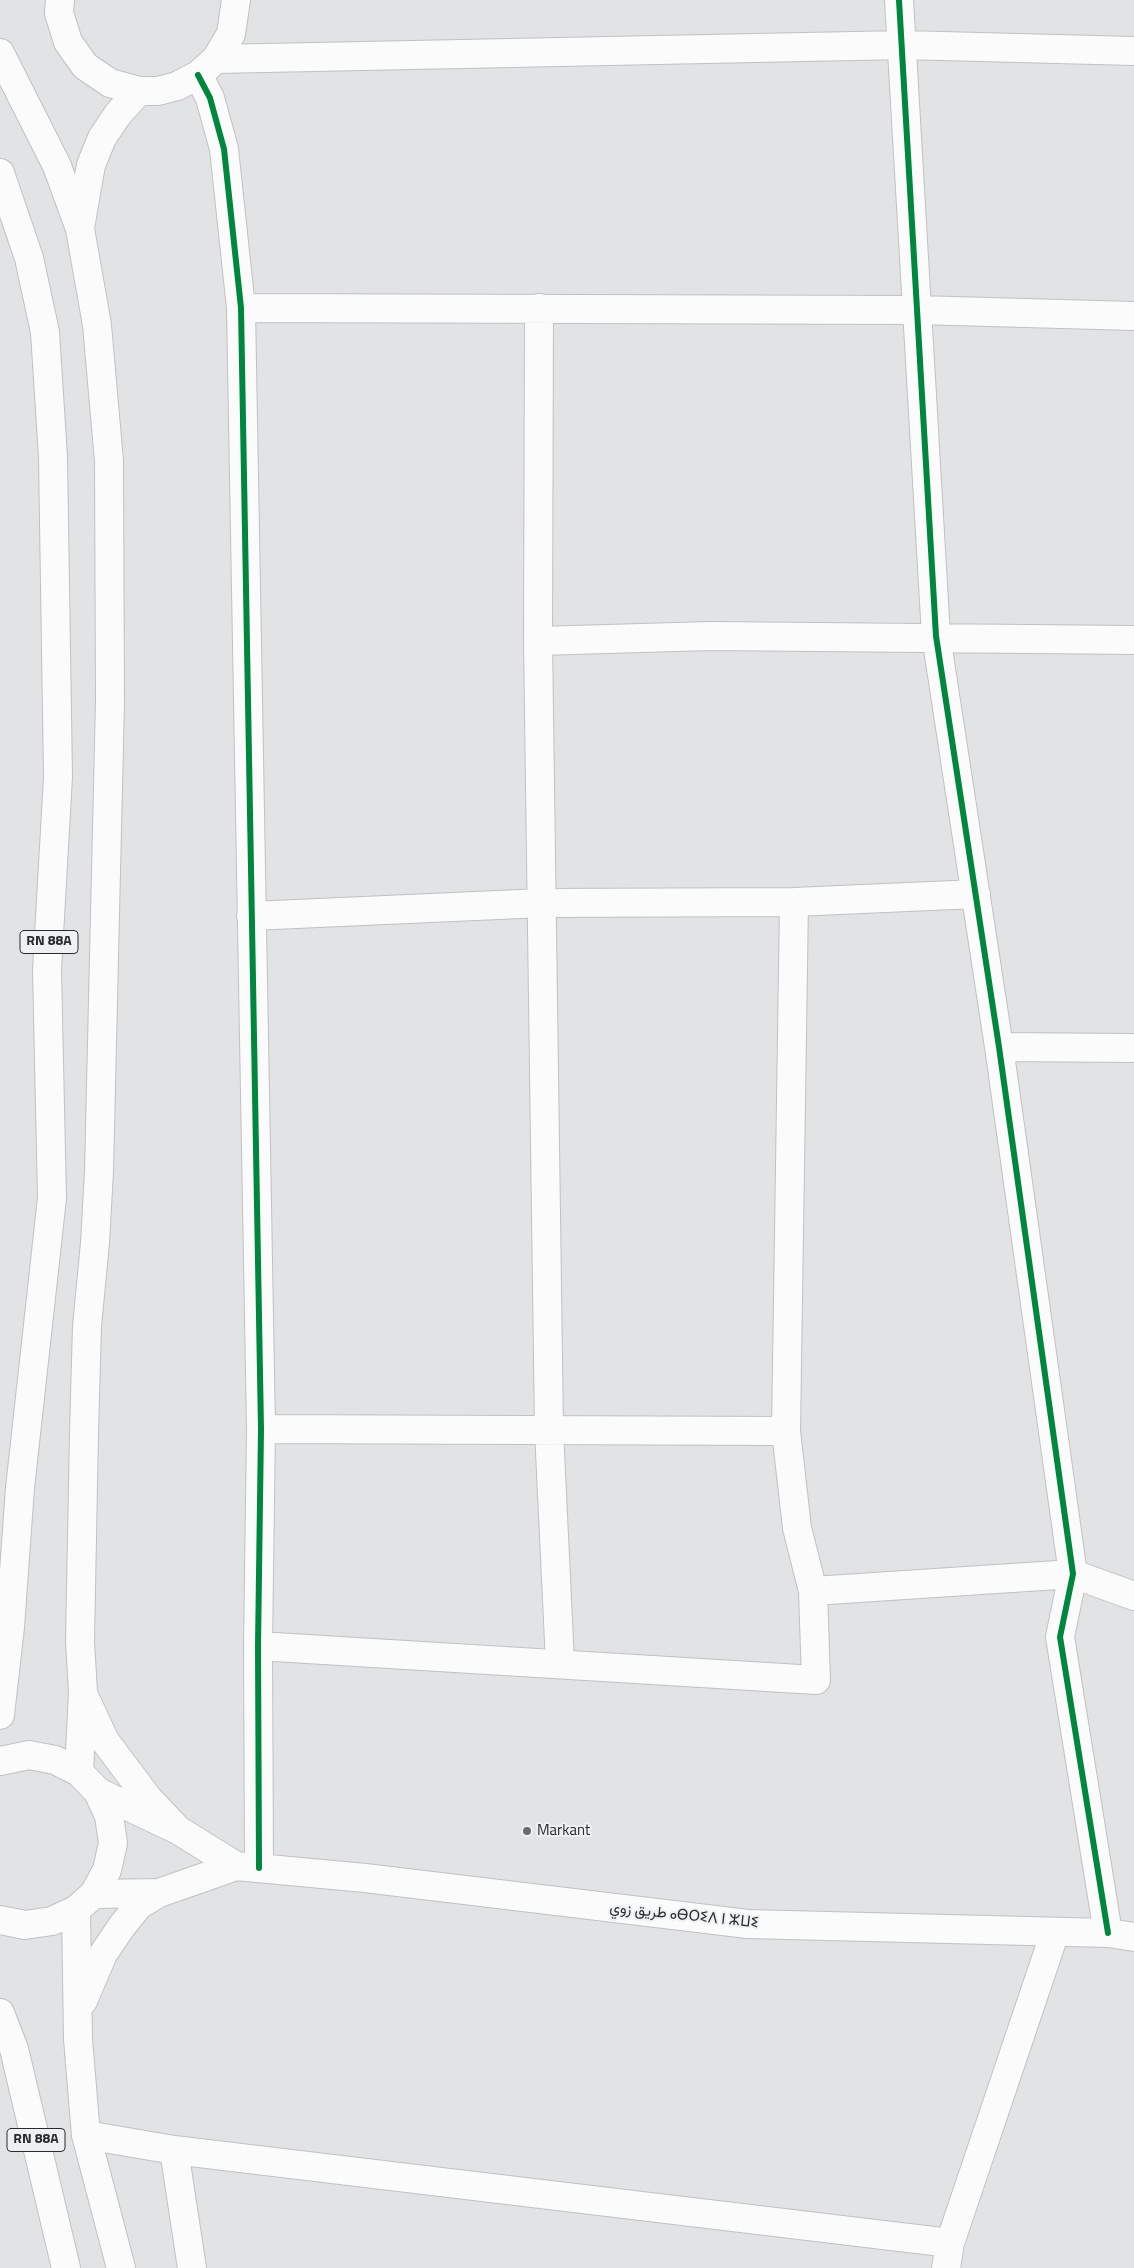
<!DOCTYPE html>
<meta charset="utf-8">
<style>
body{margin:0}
canvas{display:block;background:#e2e3e5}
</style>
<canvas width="1134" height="2268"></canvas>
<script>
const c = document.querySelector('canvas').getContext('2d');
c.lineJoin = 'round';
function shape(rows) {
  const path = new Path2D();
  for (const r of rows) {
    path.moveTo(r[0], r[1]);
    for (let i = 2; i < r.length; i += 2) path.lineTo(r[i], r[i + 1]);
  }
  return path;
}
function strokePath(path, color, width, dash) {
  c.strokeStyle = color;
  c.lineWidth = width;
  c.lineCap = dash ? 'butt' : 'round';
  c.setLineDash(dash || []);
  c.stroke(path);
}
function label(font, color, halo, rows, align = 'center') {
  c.font = font + ' "Titillium Web",Vazirmatn,"Noto Sans Tifinagh",sans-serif';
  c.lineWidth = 4;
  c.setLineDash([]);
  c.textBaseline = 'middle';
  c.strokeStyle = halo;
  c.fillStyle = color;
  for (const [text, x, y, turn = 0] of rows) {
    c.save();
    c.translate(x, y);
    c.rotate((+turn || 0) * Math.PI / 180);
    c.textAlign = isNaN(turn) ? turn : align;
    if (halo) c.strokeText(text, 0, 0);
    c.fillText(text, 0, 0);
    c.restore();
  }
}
const minor = shape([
 [60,0,59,13,68,42,85,66,110,83,139,91,158,91,177,86,198,75,216,59,231,34,236,0],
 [899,0,936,636,999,1047,1073,1574,1060,1637,1108,1933],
 [216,59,903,45,1134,51],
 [198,75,210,98,224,149,241,308,261,1429,258,1646,259,1868],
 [241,308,917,310,1134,316],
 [539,308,538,641,549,1430,560,1663],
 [538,641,711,636,1134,640],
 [251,916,543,903,794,902,976,894],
 [999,1047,1134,1048],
 [261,1429,786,1431],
 [813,1591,1073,1574,1134,1596],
 [258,1646,816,1680,813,1591,797,1528,786,1431,794,902],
 [86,2135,174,2150,950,2243],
 [174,2150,192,2268],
 [946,2268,950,2243,1055,1932]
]);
const primary = shape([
 [236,1866,365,1878,748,1924,1108,1933,1134,1937],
 [94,1894,159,1893,236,1866,178,1830,98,1792]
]);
const trunk = shape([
 [0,53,57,166,80,229,97,325,109,461,110,701,99,1171,95,1243,87,1326,84,1433,80,1642,83,1692,79,1772],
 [0,173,29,258,45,332,53,457,58,777,47,970,52,1198,20,1488,10,1627,0,1715],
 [80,228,91,165,102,138,118,114,139,91],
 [85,1698,105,1741,147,1797,178,1830],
 [0,1761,29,1755,55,1760,79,1772,98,1792,109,1816,113,1843,107,1870,94,1894,76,1910,52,1921,25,1925,0,1920],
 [76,1910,78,2039,86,2135,121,2268],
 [83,2001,103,1954,122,1926,139,1905,159,1893],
 [0,2013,14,2049,66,2268]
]);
const cycleway = shape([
 [899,0,936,636,999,1047,1073,1574,1060,1637,1108,1933],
 [198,75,210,98,224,149,241,308,261,1429,258,1646,259,1868]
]);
const markers = [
 [527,1831,5,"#6a6b6c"]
];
const shields = [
 [49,942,58],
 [36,2140,58]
];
const shieldNames = [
 ["RN 88A",49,942],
 ["RN 88A",36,2140]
];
const poiNames = [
 ["Markant",537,1831]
];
const streetNames = [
 ["طريق زوي ⴰⴱⵔⵉⴷ ⵏ ⵣⵡⵉ",684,1916,6]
];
strokePath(minor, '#c1c1c3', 30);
strokePath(primary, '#c1c1c3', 30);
strokePath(trunk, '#c1c1c3', 30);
strokePath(minor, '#fbfbfb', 28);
strokePath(primary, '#fbfbfb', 28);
strokePath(trunk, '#fbfbfb', 28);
strokePath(cycleway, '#00873e', 6);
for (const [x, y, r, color] of markers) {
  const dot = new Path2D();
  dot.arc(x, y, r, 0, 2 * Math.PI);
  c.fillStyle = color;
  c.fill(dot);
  strokePath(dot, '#eef1f4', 2);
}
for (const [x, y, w] of shields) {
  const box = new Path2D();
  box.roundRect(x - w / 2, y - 11.5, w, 23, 4);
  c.fillStyle = '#eef1f4';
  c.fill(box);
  strokePath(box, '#292a2b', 1);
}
label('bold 14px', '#292a2b', null, shieldNames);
label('15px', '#292a2b', '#eef1f4', poiNames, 'left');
label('15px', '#292a2b', '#eef1f4', streetNames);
</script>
